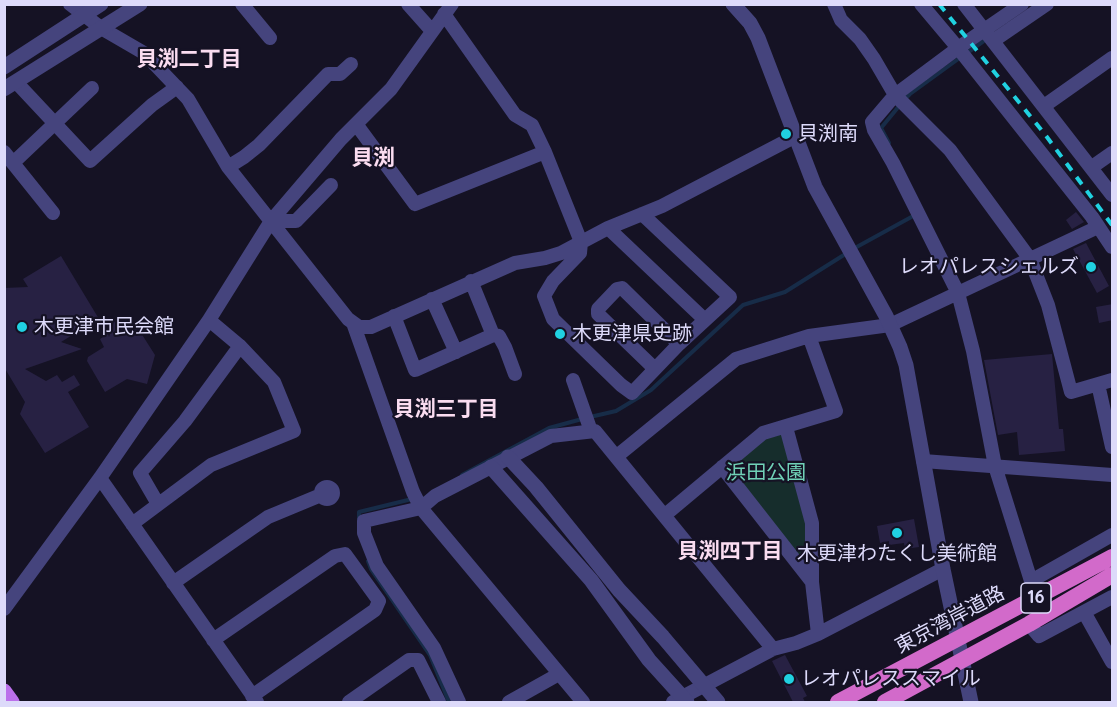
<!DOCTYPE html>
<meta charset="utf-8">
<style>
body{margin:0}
#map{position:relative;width:1117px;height:707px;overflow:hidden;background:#151224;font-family:Quicksand,sans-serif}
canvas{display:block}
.frame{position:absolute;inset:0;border:6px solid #dddafa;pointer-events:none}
</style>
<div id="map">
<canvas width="1117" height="707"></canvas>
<div class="frame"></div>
</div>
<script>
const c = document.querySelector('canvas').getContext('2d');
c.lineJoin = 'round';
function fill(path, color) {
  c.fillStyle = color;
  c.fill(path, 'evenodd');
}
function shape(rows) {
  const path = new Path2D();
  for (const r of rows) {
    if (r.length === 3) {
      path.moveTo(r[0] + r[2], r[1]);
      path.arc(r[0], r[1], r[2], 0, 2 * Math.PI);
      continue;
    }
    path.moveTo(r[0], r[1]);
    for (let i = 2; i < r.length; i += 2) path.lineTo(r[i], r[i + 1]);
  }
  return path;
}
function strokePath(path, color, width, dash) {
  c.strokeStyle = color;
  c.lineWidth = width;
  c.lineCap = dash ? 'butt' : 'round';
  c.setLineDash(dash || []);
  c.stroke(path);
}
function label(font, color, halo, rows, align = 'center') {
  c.font = font + ' Quicksand,"Noto Sans JP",sans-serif';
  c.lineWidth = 4.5;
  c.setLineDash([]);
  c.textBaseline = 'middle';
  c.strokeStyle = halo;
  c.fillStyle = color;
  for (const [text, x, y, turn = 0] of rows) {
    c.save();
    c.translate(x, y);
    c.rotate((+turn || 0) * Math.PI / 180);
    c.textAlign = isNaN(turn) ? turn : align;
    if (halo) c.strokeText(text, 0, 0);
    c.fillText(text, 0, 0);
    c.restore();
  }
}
const green = shape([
 [779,433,784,436,807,527,805,564,732,472,731,467,764,438]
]);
const stream = shape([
 [967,53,988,38],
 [905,99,910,94,961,57],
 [889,143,881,128,900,105],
 [853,249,915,215],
 [590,417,616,411,651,390,743,305,785,292,847,253],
 [462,475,549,428,582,419],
 [359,519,359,512,412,499],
 [368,561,371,569,430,655,449,702]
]);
const building = shape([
 [1076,212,1084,222,1072,229,1066,220],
 [1086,243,1109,286,1097,293,1073,249],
 [61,256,99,319,61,342,82,349,25,369,46,381,57,375,62,382,74,375,80,385,68,392,89,427,45,453,20,414,25,402,4,367,4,288,28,287,23,279],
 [1113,304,1113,320,1099,323,1096,307],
 [115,318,134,322,155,355,147,384,127,379,105,392,87,361,88,357,104,347,100,339,108,334,109,337],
 [1052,354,1059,429,1063,429,1065,451,1019,455,1017,432,998,435,984,360],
 [914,519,919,547,905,549,904,543,889,545,889,541,880,543,877,526],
 [785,655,807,696,803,698,805,702,793,702,772,661]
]);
const minor = shape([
 [70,4,101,28,144,53,188,99,228,167,348,319,359,327,371,327,515,263,545,258,561,253,608,228,662,206,796,136],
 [242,4,270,38],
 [408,4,432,31],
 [834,4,841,20,860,39,874,59,895,95,950,150,1030,259,1048,305,1071,392,1112,380],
 [921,4,958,48,1092,217,1112,247],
 [964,4,1112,195],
 [1022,4,958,48,895,95,872,122,874,130,893,163,958,293,973,351,995,466,1031,581,1112,535],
 [444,14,515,115,532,125,545,152,581,242,580,253,553,281,544,296,553,319,621,385,632,393,679,344,730,297,642,214],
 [993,41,1047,4],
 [16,82,90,161,152,105,177,87],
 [1044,106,1112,58],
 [356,124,415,204,545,152],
 [4,152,53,213],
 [13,163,92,88],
 [228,167,244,157,259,145,328,74,340,74,351,64],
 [1092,167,1112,153],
 [271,221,296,221,331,185],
 [608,228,705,320],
 [471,281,493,335],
 [432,299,456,352],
 [394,316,415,370,493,335,499,336,505,347,515,374],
 [353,323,413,492,421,508,583,702],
 [655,369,598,314,598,309,617,289,622,288,679,344],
 [573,380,591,431],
 [1098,384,1112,447],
 [786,427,812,523,812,582,818,634],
 [617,456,736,359,809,336,890,325,1098,227],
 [923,461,1112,475],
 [722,467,812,582],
 [100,478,257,702],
 [327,493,6],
 [158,504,140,473,185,421,240,346],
 [665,515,763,433,836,411,809,336],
 [132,524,211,465,294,431,274,382,240,346,209,320],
 [173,583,268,517,321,495],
 [4,609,100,478,209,320,271,221,341,139,391,89,452,4],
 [1084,612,1112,662],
 [1029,624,1039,636,1112,597],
 [213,640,335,556,345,554,379,601,375,610,252,696],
 [349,702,409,660,418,660,439,702],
 [459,702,434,648,377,566,364,533,364,521,421,508,435,496,551,436,595,431,773,649],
 [509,702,559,674],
 [673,702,773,649,796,643,818,634,943,569]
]);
const tertiary = shape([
 [733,4,750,23,758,38,815,187,886,316,900,347,906,365,943,569,971,702],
 [4,67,101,4],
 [4,89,140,4],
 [508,457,536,487,619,590,663,637,718,702],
 [491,467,591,580,649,660,687,702]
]);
const primary = shape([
 [4,691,12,702]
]);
const trunk = shape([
 [838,702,1112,557],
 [885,702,1029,624,1112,575]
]);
const rail = shape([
 [939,4,1044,133,1112,225]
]);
const markers = [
 [786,134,6,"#20d1e1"],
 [1091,267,6,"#20d1e1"],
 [22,327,6,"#20d1e1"],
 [560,334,6,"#20d1e1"],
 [897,533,6,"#20d1e1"],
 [789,679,6,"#20d1e1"]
];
const shields = [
 [1036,598,30]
];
const shieldNames = [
 ["16",1036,598]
];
const poiNames = [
 ["貝渕南",798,134],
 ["レオパレスシェルズ",1079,267,"right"],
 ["木更津市民会館",34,327],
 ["木更津県史跡",572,334],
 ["木更津わたくし美術館",897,554,"center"],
 ["レオパレススマイル",801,679]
];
const parkNames = [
 ["浜田公園",766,473]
];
const streetNames = [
 ["東京湾岸道路",950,620,-28]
];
const neighbourhoodNames = [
 ["貝渕二丁目",189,60],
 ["貝渕三丁目",446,410],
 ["貝渕四丁目",730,552]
];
const quarterNames = [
 ["貝渕",373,158]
];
fill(green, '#162d2c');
strokePath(stream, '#172c48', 4);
fill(building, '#272143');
strokePath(minor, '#45447d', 14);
strokePath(tertiary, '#45447d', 15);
strokePath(primary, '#bb70eb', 15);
strokePath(trunk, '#d26aca', 16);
strokePath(rail, '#20d1e1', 4, [9, 8]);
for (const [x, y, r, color] of markers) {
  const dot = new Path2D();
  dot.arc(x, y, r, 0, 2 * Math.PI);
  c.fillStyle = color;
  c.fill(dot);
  strokePath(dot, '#151224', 2);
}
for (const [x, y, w] of shields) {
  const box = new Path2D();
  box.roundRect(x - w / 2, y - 15, w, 30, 4.5);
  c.fillStyle = '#151224';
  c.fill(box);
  strokePath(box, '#dddafa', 1.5);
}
label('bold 18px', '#dddafa', null, shieldNames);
label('20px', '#dddafa', '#151224', poiNames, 'left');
label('20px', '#70d1b7', '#151224', parkNames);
label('20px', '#dddafa', '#151224', streetNames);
label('bold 21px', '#fadcf0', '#151224', neighbourhoodNames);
label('bold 22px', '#fadcf0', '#151224', quarterNames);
</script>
